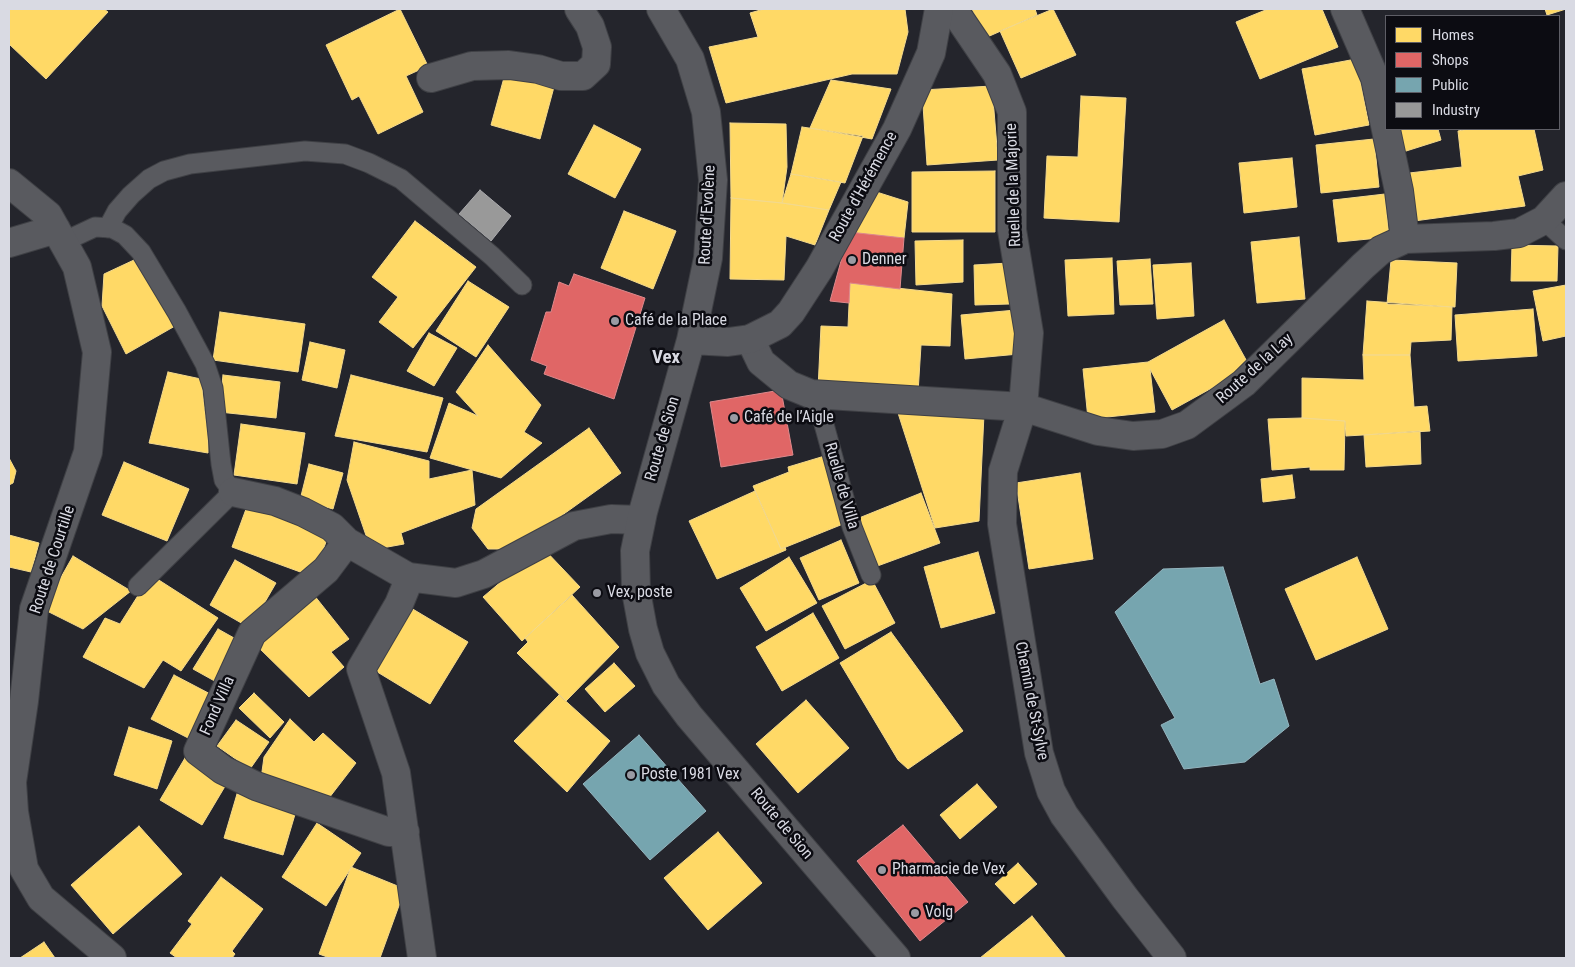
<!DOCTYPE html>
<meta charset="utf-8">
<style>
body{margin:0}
#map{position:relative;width:1575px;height:967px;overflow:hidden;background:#24252c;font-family:"Roboto Condensed",sans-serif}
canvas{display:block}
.frame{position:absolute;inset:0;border:10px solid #d9dae3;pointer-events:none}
.legend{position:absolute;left:1385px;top:15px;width:175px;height:115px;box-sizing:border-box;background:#0c0c12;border:1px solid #5e5e66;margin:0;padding:6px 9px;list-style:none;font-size:15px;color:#d9dae3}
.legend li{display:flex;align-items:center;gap:10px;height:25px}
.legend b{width:25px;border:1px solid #5e5e66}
</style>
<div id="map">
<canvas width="1575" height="967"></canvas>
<div class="frame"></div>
<ul class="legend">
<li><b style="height:14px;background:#ffd966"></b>Homes</li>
<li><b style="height:14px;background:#e06666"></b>Shops</li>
<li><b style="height:14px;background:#76a5af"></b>Public</li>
<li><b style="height:14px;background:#999"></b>Industry</li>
</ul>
</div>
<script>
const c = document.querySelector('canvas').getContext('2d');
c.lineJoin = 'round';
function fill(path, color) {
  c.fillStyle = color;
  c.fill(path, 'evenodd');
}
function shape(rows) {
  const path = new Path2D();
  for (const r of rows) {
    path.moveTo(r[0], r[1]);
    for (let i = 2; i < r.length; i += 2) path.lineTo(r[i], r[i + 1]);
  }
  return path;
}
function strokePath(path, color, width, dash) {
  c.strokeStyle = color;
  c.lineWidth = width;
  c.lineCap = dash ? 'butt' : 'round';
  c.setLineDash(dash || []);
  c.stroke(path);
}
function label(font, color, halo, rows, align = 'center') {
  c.font = font + ' "Roboto Condensed",sans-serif';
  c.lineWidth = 5;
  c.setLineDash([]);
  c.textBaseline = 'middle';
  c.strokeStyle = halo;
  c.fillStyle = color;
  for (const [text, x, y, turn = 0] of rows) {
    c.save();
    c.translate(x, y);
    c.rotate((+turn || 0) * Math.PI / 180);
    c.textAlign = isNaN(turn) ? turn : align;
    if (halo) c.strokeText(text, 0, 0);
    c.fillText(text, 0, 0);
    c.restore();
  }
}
const homes = shape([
 [9,9,104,9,108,12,46,79,9,44,9,9],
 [400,9,428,66,406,76,423,112,378,134,359,96,352,100,326,45,400,9],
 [764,9,905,9,908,32,897,74,852,74,726,103,709,47,758,37,750,13,764,9],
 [972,9,1035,9,1037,15,985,38,972,9],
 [1053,9,1076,55,1021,78,1000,31,1053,9],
 [1268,9,1322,9,1338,47,1260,79,1236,22,1268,9],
 [1545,9,1566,9,1547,15,1545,9],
 [1356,59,1369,125,1315,135,1302,69,1356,59],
 [505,74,554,87,540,139,491,125,505,74],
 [831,80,891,89,872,139,810,128,831,80],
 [992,86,998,160,927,165,922,90,992,86],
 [1081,96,1126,98,1119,222,1044,218,1047,156,1078,157,1081,96],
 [730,123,786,124,787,167,782,203,731,198,730,123],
 [594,125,641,149,615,198,568,174,594,125],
 [802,127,863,136,845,183,791,174,802,127],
 [1396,129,1438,129,1441,140,1403,152,1396,129],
 [1468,129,1534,129,1543,170,1518,176,1525,206,1414,221,1409,173,1462,167,1458,131,1468,129],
 [1374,139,1379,187,1321,193,1316,145,1374,139],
 [1292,158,1297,207,1244,213,1239,163,1292,158],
 [995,171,995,232,912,232,912,172,995,171],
 [791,174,841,182,829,210,782,203,791,174],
 [867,189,908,202,904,238,855,233,867,189],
 [1385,194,1389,237,1338,242,1333,200,1385,194],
 [731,198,782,203,829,210,815,245,786,236,784,280,730,279,731,198],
 [624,211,676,231,653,289,601,268,624,211],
 [415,221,476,267,413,348,379,322,398,297,372,277,415,221],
 [1299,237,1305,299,1257,303,1251,242,1299,237],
 [963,240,963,282,916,285,915,241,963,240],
 [1512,245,1558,246,1557,281,1511,281,1512,245],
 [1112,258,1114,314,1068,316,1065,260,1112,258],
 [1150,259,1153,304,1120,305,1117,261,1150,259],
 [134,260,175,326,126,354,102,306,104,274,134,260],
 [1391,260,1457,263,1455,307,1387,304,1391,260],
 [1009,263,1010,304,975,305,974,265,1009,263],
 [1191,263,1194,316,1157,319,1153,265,1191,263],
 [468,281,509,307,476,357,436,331,468,281],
 [850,283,952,294,950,346,921,345,918,393,818,389,821,326,848,327,850,283],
 [1566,285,1566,336,1543,341,1533,291,1566,285],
 [1367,301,1452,307,1451,340,1411,342,1410,355,1363,355,1367,301],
 [1533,309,1537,356,1458,361,1455,315,1533,309],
 [1016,310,1019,354,965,359,961,315,1016,310],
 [220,312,305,324,298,372,213,360,220,312],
 [1224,320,1250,367,1172,410,1150,369,1155,412,1088,419,1083,369,1148,362,1224,320],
 [429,333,457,348,434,386,407,371,429,333],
 [310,342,345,350,337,388,302,380,310,342],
 [488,345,541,405,524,432,542,443,501,478,430,458,449,403,478,416,456,392,488,345],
 [1363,355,1410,355,1414,407,1427,406,1430,431,1346,436,1345,421,1302,418,1302,378,1364,380,1363,355],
 [168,372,201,379,208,436,208,453,149,443,168,372],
 [223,375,280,382,276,418,219,412,223,375],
 [351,375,443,398,427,452,335,436,351,375],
 [898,413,984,414,979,521,935,528,898,413],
 [1302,418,1345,421,1344,470,1310,470,1310,467,1272,470,1268,419,1302,418],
 [241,424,305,433,297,484,234,475,241,424],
 [589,428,621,473,515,549,488,549,472,528,476,509,589,428],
 [1420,431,1421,464,1366,467,1364,435,1420,431],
 [354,442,429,461,429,479,472,470,475,505,401,533,404,544,371,550,347,480,354,442],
 [828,455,848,522,781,549,753,486,789,472,788,467,828,455],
 [9,458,16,471,13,483,9,485,9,458],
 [124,462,189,489,167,541,102,515,124,462],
 [309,464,343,473,333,509,300,500,309,464],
 [1080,473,1093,559,1029,569,1016,483,1080,473],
 [1292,475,1295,498,1263,502,1261,479,1292,475],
 [755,491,781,549,785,547,786,550,717,579,689,521,755,491],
 [921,493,940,543,872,568,854,520,921,493],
 [249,501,330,530,314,577,232,547,249,501],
 [9,535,39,543,31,572,9,567,9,535],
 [841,540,859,583,819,600,800,558,841,540],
 [542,547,580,587,522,641,483,597,542,547],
 [978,552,995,613,941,628,924,567,978,552],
 [73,556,131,591,83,629,43,609,73,556],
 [789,557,817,603,766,631,740,588,789,557],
 [1357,557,1388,629,1316,660,1285,589,1357,557],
 [235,560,276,583,250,628,210,605,235,560],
 [151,575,218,618,181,671,163,660,144,688,83,657,105,618,120,624,151,575],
 [872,580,895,623,845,649,822,606,872,580],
 [310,590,349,639,331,652,344,667,309,697,256,645,310,590],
 [572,595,619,647,566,701,517,653,528,642,525,638,572,595],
 [411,608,468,642,430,704,374,670,411,608],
 [813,613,839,658,782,691,756,647,813,613],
 [218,629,243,643,220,684,193,669,218,629],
 [891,632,963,731,908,769,898,760,840,663,891,632],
 [614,663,635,686,605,712,585,689,614,663],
 [174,675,216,697,194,741,151,719,174,675],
 [254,693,284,722,270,738,239,708,254,693],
 [559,695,610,741,567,792,514,741,559,695],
 [806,700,849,748,798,793,756,744,806,700],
 [290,719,314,742,323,733,356,763,329,798,261,779,264,757,290,719],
 [236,720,269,742,250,769,217,746,236,720],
 [129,727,172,741,157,789,114,775,129,727],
 [185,758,227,783,202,825,160,800,185,758],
 [977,784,997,807,960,839,940,815,977,784],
 [237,794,296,811,283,855,224,838,237,794],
 [317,823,361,853,326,906,282,877,317,823],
 [139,826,182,874,113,934,71,885,139,826],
 [718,832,762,883,708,930,664,878,718,832],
 [1018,863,1037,884,1014,904,995,884,1018,863],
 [351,867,405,889,380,958,330,958,319,954,351,867],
 [221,877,263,909,232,951,235,954,232,958,177,958,170,953,192,924,188,921,221,877],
 [1032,916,1066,958,980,958,1032,916],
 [44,942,55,958,20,958,44,942]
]);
const shops = shape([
 [849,232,904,238,900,289,850,283,849,303,830,301,849,232],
 [574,274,645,298,614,399,544,374,547,366,531,360,546,312,551,312,559,282,569,286,574,274],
 [781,390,793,455,721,467,710,402,781,390],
 [903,825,968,902,920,941,857,861,903,825]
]);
const public = shape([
 [1223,567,1260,684,1274,679,1289,726,1245,762,1184,769,1161,725,1175,718,1115,612,1163,569,1223,567],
 [639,735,706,811,650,860,583,784,639,735]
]);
const industry = shape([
 [480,190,511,216,491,241,459,214,480,190]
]);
const lane = shape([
 [1544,220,1566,240],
 [108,228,117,211,131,195,149,179,164,171,190,164,305,151,345,154,369,163,401,179,492,256,522,285],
 [63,242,95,227,112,228,125,235,141,252,177,312,205,364,213,388,221,464,224,480,233,492,138,586],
 [816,395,852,527,871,575]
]);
const street = shape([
 [953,9,997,74,1012,112,1012,230,1029,333,1023,407,1003,471,1002,524,1039,753,1051,791,1064,815,1125,898,1172,958],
 [1345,9,1375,78,1399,191,1405,239],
 [431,78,472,66,509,65,538,69,561,76,583,76,596,64,597,47,590,26,579,9],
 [9,183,48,215,77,267,97,352,88,452,34,609,24,701,12,782,14,812,24,869,41,898,112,958],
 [9,243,56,229],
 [750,339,761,362,789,385,811,394,1023,407,1098,431,1133,436,1162,434,1187,425,1244,383,1363,266,1381,250,1405,239,1494,236,1519,233,1544,220,1566,196],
 [233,492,275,501,303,512,332,527,347,542,408,577,456,583,484,574,574,526,611,519,641,520],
 [347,542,326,570,252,633,198,751,223,770,256,786,389,832,405,832],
 [410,577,399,604,361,669,396,773,422,958]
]);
const secondary = shape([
 [661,9,690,59,706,112,713,180,708,258,691,340,643,512,635,551,636,591,643,629,650,653,666,685,689,716,896,958],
 [691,340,728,342,750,339,780,324,791,312,819,269,897,129,931,53,939,9]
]);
const markers = [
 [852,260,5,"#9a9ba3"],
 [615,321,5,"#9a9ba3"],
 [734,418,5,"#9a9ba3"],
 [597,593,5,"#9a9ba3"],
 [631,775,5,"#9a9ba3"],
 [882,870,5,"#9a9ba3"],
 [915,913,5,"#9a9ba3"]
];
const streetNames = [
 ["Ruelle de la Majorie",1014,185,-92],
 ["Route d'Hérémence",864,187,-61],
 ["Route d'Evolène",708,215,-87],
 ["Route de la Lay",1255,369,-42],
 ["Route de Sion",663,439,-74],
 ["Ruelle de Villa",841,486,74],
 ["Route de Courtille",53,560,-72],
 ["Chemin de St-Sylve",1031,701,79],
 ["Fond Villa",218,706,-66],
 ["Route de Sion",781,824,50]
];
const poiNames = [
 ["Denner",862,260],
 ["Café de la Place",625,321],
 ["Café de l’Aigle",744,418],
 ["Vex, poste",607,593],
 ["Poste 1981 Vex",641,775],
 ["Pharmacie de Vex",892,870],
 ["Volg",925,913]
];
const quarterNames = [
 ["Vex",666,358]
];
fill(homes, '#ffd966');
strokePath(homes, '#f4d98c', 1);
fill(shops, '#e06666');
strokePath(shops, '#de898c', 1);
fill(public, '#76a5af');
strokePath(public, '#94b5bf', 1);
fill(industry, '#999');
strokePath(industry, '#acacaf', 1);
strokePath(lane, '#3f4045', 21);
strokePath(street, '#3f4045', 30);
strokePath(secondary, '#3f4045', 30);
strokePath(lane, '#595a5f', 19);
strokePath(street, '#595a5f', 28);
strokePath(secondary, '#595a5f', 28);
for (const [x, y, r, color] of markers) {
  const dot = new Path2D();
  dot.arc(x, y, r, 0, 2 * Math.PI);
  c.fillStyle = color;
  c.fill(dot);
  strokePath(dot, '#0c0c12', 2);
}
label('16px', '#d9dae3', '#0c0c12', streetNames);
label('16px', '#d9dae3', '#0c0c12', poiNames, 'left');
label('bold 19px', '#d9dae3', '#0c0c12', quarterNames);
</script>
